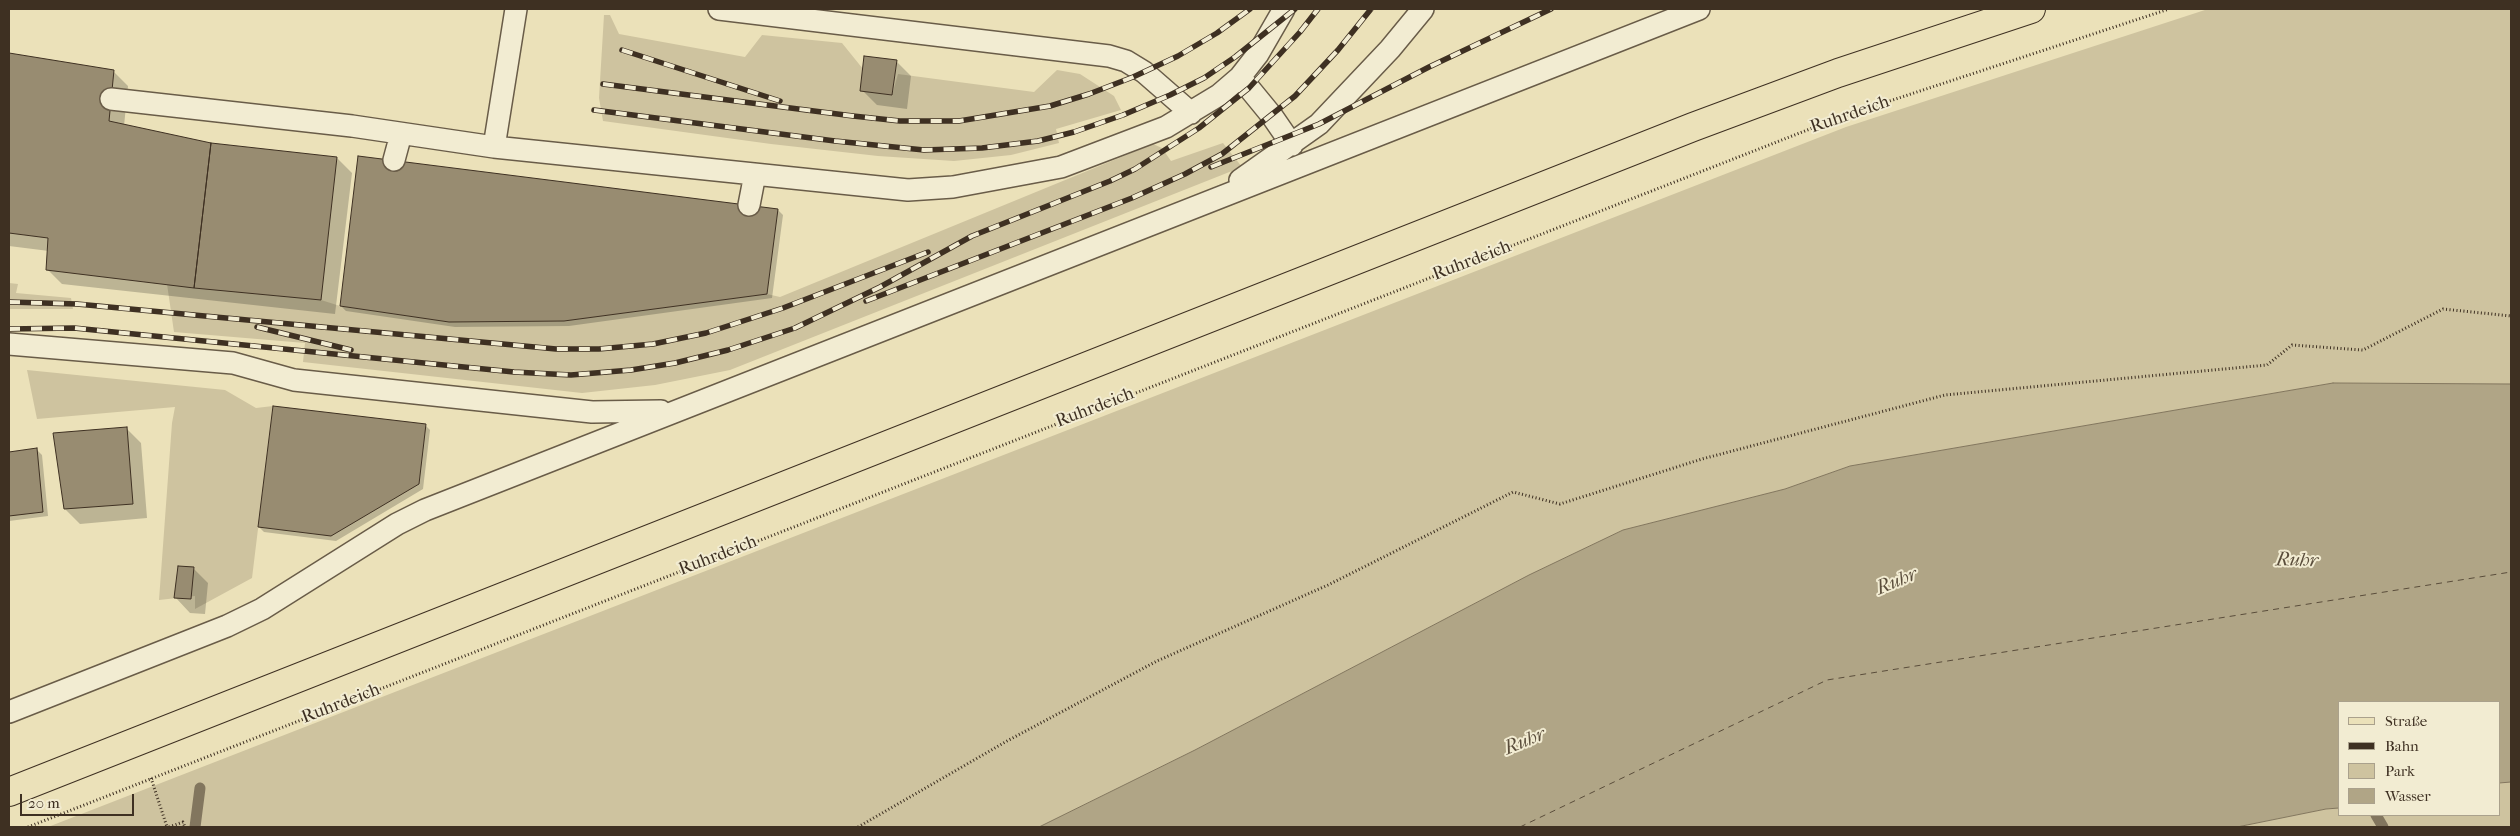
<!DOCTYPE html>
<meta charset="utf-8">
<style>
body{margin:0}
#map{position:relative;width:2520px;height:836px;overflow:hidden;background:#ebe1b9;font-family:"IM FELL French Canon",serif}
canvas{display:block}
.frame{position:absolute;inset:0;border:10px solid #3e3022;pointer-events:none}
.legend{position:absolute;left:2338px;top:701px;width:162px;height:115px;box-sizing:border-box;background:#f2ecd2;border:1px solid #aaa18c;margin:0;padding:6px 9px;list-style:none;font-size:15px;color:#3e3022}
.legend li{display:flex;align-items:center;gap:10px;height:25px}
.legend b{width:25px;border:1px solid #aaa18c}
.scale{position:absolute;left:20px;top:794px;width:114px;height:22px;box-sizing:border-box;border:2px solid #3e3022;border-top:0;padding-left:6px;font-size:15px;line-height:18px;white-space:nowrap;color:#3e3022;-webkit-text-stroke:4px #f2ecd2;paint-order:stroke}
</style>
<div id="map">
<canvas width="2520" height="836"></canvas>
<div class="frame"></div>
<ul class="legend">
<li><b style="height:6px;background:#ebe1b9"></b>Straße</li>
<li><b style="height:6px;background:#3e3022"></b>Bahn</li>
<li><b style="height:14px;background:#cec39f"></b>Park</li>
<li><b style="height:14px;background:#b0a586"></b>Wasser</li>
</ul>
<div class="scale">20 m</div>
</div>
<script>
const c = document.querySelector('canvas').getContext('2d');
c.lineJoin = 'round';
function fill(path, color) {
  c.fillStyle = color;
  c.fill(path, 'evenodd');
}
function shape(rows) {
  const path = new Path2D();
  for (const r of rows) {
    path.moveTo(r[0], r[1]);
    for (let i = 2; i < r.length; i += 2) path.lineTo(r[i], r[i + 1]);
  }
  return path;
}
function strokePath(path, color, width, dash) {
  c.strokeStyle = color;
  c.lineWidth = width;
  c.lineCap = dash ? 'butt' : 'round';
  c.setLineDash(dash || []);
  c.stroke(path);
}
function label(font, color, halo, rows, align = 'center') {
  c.font = font + ' "IM FELL French Canon",serif';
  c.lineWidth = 4;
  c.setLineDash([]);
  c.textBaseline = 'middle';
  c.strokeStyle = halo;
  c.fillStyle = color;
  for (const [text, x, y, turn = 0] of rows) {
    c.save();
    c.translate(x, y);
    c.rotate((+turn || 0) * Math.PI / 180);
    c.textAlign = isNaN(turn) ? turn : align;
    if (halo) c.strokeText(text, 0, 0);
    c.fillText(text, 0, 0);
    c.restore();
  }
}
const green = shape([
 [2208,9,2511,9,2511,384,2333,383,1850,466,1785,489,1623,530,1529,575,1195,750,1039,827,48,827,1846,127],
 [604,15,610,15,619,34,745,57,762,35,842,43,863,69,861,91,892,95,898,74,1034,92,1057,70,1080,74,1114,96,1121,110,1056,129,1059,143,1011,155,954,161,878,156,771,144,603,121,599,98],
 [1223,143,1242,167,730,370,655,385,582,393,303,362,305,343,174,332,167,284,321,300,340,306,449,322,564,321,767,294,780,297,1153,144,1162,148,1171,161],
 [9,283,18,284,16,293,71,298,73,309,9,309],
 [27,370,225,390,256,408,273,406,252,578,195,609,195,596,159,600,172,423,175,407,37,419],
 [2511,782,2511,827,2237,827,2326,809,2339,808,2339,815,2499,815,2499,783]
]);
const water = shape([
 [2333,383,2511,384,2511,782,2499,783,2499,702,2339,702,2339,808,2326,809,2237,827,1039,827,1195,750,1529,575,1623,530,1785,489,1850,466,2333,383]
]);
const shadow = shape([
 [9,54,113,71,128,86,124,126,211,144,337,158,352,173,335,314,62,284,47,269,49,251,9,246],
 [896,61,911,76,907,109,877,105,862,90],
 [778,210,783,215,772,298,569,326,455,327,346,311,341,306],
 [425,425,430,430,423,489,336,541,264,532,259,527],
 [126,428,141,443,147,518,80,524,65,509],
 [37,450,42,455,48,516,9,521,9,453],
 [193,568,208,583,205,614,190,613,176,598]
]);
const stream = shape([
 [2376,815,2383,827],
 [195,827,200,788]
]);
const ferry = shape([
 [1520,827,1827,680,2511,572]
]);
const building = shape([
 [9,53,114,70,109,121,211,143,194,288,46,270,48,238,9,233,9,53],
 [864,56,897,60,892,95,860,91,864,56],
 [211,143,337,157,321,300,194,288,211,143],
 [358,156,778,209,767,294,564,321,449,322,340,306,358,156],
 [273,406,426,424,419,484,331,536,258,527,273,406],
 [127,427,133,504,64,509,53,433,127,427],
 [37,448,43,512,9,516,9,452,37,448],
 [178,566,194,567,191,599,174,598,178,566]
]);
const path = shape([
 [151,778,167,827],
 [28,827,1838,118,2169,9],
 [169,827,183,822,185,827],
 [858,827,1007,741,1157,661,1328,585,1513,492,1560,504,1702,459,1945,395,2267,365,2292,345,2363,350,2443,309,2511,316]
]);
const service = shape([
 [719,9,1109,56,1126,61,1144,72,1191,113],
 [1240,77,1272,116,1292,145],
 [111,99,352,126,494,147,908,190,953,187,1061,167,1166,127,1219,95,1240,77,1258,54,1284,9],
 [494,147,516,9],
 [394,160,401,134],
 [1240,180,1319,124,1390,49,1423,9],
 [749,205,755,174],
 [9,344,233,363,294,380,592,412,661,411],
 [9,712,227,626,262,609,397,524,425,510,1699,9]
]);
const primary = shape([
 [9,792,1693,127,1838,73,2031,9]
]);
const rail = shape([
 [622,50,780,101],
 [603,84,853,116,900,121,959,121,1050,106,1089,94,1133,77,1178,56,1217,33,1250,9],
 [594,110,835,141,924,150,982,148,1038,141,1074,132,1123,115,1170,95,1204,78,1235,57,1295,9],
 [1211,167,1319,124,1429,67,1551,9],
 [866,301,1132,198,1185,174,1222,154,1295,96,1338,50,1371,9],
 [9,302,77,304,556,349,599,349,653,344,706,333,783,308,928,252],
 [257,327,351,350],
 [9,329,74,328,514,372,571,375,631,370,675,363,728,350,795,328,880,287,972,236,1110,181,1135,169,1199,128,1249,88,1300,32,1318,9]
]);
const streetNames = [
 ["Ruhrdeich",1850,115,-19],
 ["Ruhrdeich",1472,261,-21],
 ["Ruhrdeich",1095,408,-21],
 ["Ruhrdeich",718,556,-21],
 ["Ruhrdeich",341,704,-21]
];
const waterNames = [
 ["Ruhr",2297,561,1],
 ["Ruhr",1897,582,-23],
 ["Ruhr",1525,742,-23]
];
fill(green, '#cec39f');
fill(water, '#b0a586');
strokePath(water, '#82765e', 1);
fill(shadow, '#0003');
strokePath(stream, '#82765e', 11);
strokePath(ferry, '#5a4d3b', 1, [6, 5]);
fill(building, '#988c71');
strokePath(building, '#3e3022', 1);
strokePath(service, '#695c48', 24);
strokePath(primary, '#3e3022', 30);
strokePath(path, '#3e3022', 3, [1, 2.5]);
strokePath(service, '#f2ecd2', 21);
strokePath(primary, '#ebe1b9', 28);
strokePath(rail, '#3e3022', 5.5);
strokePath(rail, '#f2ecd2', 4, [11]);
label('18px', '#3e3022', '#f2ecd2', streetNames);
label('italic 19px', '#5a4d3b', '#f2ecd2', waterNames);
</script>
